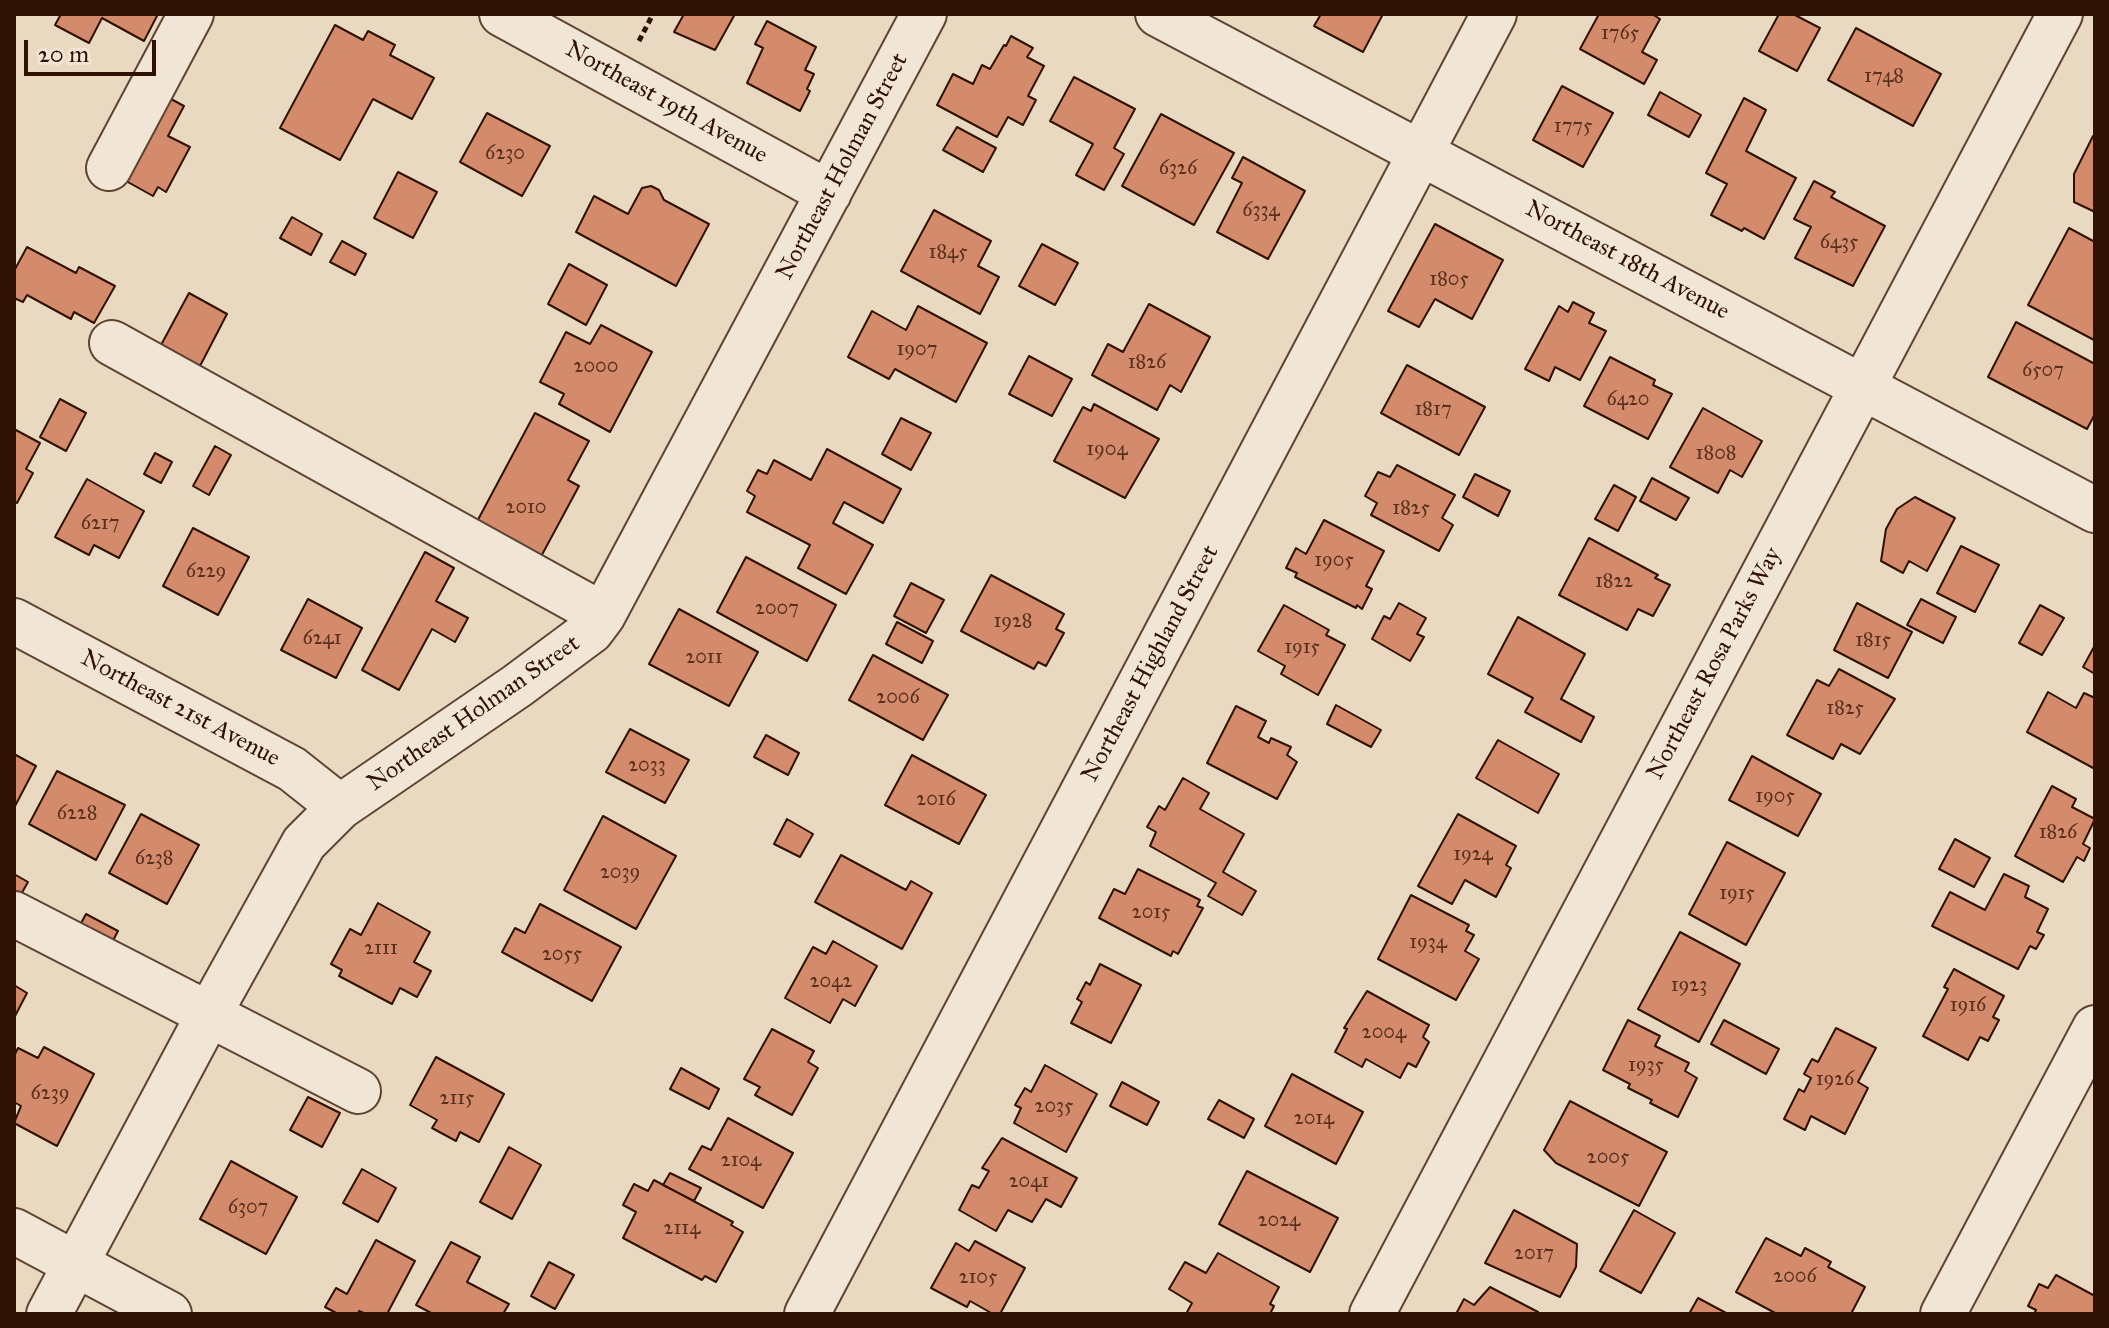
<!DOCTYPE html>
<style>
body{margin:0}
#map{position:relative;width:2109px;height:1328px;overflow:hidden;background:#e9d9c0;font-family:"IM FELL Great Primer",serif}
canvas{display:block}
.frame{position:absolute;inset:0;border:16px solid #2f1203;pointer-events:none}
.scale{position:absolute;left:24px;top:40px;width:132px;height:36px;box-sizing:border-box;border:4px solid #2f1203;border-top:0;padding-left:10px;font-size:24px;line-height:28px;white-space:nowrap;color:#2f1203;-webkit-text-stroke:6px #f1e6d6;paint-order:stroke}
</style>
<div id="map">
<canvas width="2109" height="1328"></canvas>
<div class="frame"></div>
<div class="scale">20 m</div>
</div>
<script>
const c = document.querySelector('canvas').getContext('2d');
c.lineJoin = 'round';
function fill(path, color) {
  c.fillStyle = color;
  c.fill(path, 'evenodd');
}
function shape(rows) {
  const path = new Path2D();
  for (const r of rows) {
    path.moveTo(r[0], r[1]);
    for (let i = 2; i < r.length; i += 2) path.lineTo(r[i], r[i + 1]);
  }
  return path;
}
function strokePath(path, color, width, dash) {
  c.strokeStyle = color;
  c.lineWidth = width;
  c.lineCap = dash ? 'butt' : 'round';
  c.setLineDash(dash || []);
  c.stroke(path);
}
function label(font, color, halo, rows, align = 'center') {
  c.font = font + ' "IM FELL Great Primer",serif';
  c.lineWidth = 7;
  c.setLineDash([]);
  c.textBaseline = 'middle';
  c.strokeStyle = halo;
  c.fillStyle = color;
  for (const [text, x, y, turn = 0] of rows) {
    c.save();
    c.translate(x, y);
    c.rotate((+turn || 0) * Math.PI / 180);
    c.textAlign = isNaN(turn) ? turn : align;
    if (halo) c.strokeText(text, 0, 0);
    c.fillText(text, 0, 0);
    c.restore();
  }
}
const building = shape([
 [61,14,158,14,144,41,102,18,89,43,55,25,61,14],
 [684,14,735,14,715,50,674,32,684,14],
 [1321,14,1383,14,1363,52,1314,26,1321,14],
 [1599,14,1652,14,1660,19,1642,52,1657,60,1644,84,1580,49,1599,14],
 [1779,14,1793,14,1820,28,1797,71,1759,51,1779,14],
 [767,21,816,47,805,70,814,74,807,89,810,91,800,111,747,83,763,48,755,44,767,21],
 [335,25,363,40,368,31,395,45,390,55,434,78,412,119,373,99,340,160,280,128,335,25],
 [1856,28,1941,74,1913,126,1828,80,1856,28],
 [1011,36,1033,48,1027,57,1044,66,1028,96,1036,100,1023,125,1008,117,997,137,937,105,953,74,973,84,982,65,990,69,1004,45,1006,46,1011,36],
 [1074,77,1135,109,1114,148,1124,154,1104,190,1076,175,1093,144,1050,121,1074,77],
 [1562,86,1613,113,1583,167,1533,140,1562,86],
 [158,92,184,106,168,136,190,147,166,192,158,187,153,196,126,181,158,92],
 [1660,92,1701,115,1689,137,1648,115,1660,92],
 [1744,98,1766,110,1746,151,1796,178,1764,239,1744,228,1742,231,1711,215,1727,184,1706,173,1744,98],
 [487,113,550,146,522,196,460,162,487,113],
 [1161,114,1234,153,1194,225,1122,186,1161,114],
 [957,127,996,148,983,172,943,150,957,127],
 [2093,136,2095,137,2095,212,2074,202,2074,174,2093,136],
 [1243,157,1305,191,1268,259,1217,232,1242,183,1232,178,1243,157],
 [398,172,437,192,413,238,374,218,398,172],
 [1814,181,1835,192,1831,197,1885,226,1853,286,1795,258,1811,227,1794,219,1814,181],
 [651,186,659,190,664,200,709,224,676,286,576,232,594,196,628,214,642,188,651,186],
 [934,210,991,241,978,266,999,277,980,314,901,271,934,210],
 [292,217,322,234,311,255,280,238,292,217],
 [1435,224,1503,260,1472,319,1435,299,1419,327,1388,311,1435,224],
 [2069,228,2095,242,2094,340,2028,305,2069,228],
 [342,241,366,254,355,275,330,262,342,241],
 [1042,244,1078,263,1055,305,1019,286,1042,244],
 [27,247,76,273,79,267,115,286,94,323,74,312,71,319,27,295,23,302,14,298,14,271,27,247],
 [569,264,607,285,586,325,548,304,569,264],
 [189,293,227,314,200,366,161,345,189,293],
 [1573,302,1594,313,1589,323,1606,331,1580,380,1555,367,1549,381,1525,369,1559,306,1568,312,1573,302],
 [1149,304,1210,337,1181,392,1170,385,1157,410,1092,375,1108,344,1123,352,1149,304],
 [918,306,987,343,956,402,895,369,889,379,848,357,872,311,906,330,918,306],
 [2016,322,2095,364,2095,414,2087,429,1988,377,2016,322],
 [601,325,652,352,610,432,559,404,564,394,540,382,566,332,590,344,601,325],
 [1029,356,1072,379,1052,416,1009,394,1029,356],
 [1610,357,1655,380,1653,385,1672,394,1648,439,1584,406,1610,357],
 [1407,365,1485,407,1459,455,1381,413,1407,365],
 [60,399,86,413,66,451,40,437,60,399],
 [1094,404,1159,439,1125,498,1054,461,1083,407,1091,411,1094,404],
 [1703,408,1762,441,1742,477,1730,470,1718,493,1670,467,1703,408],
 [535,413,589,441,568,480,579,486,537,564,473,529,535,413],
 [901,418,931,433,911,470,882,454,901,418],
 [14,429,40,443,26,469,33,473,17,503,14,501,14,429],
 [215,446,231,455,209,495,193,486,215,446],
 [827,449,901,489,883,523,844,502,833,523,873,545,846,594,798,568,810,545,747,512,755,496,747,491,758,470,767,474,774,460,811,480,827,449],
 [155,453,172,462,161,483,144,474,155,453],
 [1397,465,1455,495,1442,518,1453,525,1439,551,1371,515,1377,503,1365,496,1378,472,1390,477,1397,465],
 [1475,474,1510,491,1498,516,1463,497,1475,474],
 [1652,478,1689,498,1676,520,1640,501,1652,478],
 [87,479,144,511,119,558,94,545,89,555,55,537,87,479],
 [1614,485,1636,497,1618,531,1595,519,1614,485],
 [1915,497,1955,518,1927,571,1909,561,1903,573,1881,561,1886,529,1897,509,1915,497],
 [1324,520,1384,551,1366,586,1372,589,1362,609,1357,605,1356,608,1295,577,1297,573,1286,568,1296,548,1306,554,1324,520],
 [193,528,249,557,218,615,163,586,193,528],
 [1589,538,1658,575,1655,578,1670,585,1653,616,1638,609,1627,630,1559,595,1589,538],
 [1961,546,1999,565,1975,612,1937,593,1961,546],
 [425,552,454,568,436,601,468,618,455,642,432,629,399,690,362,670,425,552],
 [746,557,836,605,807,661,717,612,746,557],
 [991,575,1064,614,1056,629,1064,633,1046,666,1038,662,1034,669,961,631,991,575],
 [911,583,944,600,926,633,894,616,911,583],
 [308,599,362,628,336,678,281,650,308,599],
 [1921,599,1956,617,1943,643,1907,625,1921,599],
 [1399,603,1426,618,1417,634,1424,637,1410,661,1372,639,1384,616,1390,619,1399,603],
 [1857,603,1912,632,1888,678,1834,650,1857,603],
 [1284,605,1329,630,1326,635,1345,645,1318,695,1281,674,1285,666,1258,651,1284,605],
 [2040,605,2064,618,2042,655,2019,643,2040,605],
 [679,609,758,652,729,706,649,664,679,609],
 [1518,617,1585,654,1561,699,1594,717,1581,742,1525,712,1533,698,1488,674,1518,617],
 [897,622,933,641,922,663,886,644,897,622],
 [2095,645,2095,674,2083,667,2095,645],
 [873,655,948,695,923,740,849,700,873,655],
 [1839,669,1895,699,1860,754,1841,744,1833,759,1787,735,1817,680,1829,686,1839,669],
 [2048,692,2076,708,2084,693,2095,698,2095,769,2027,732,2048,692],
 [1336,705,1381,730,1371,747,1327,724,1336,705],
 [1236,706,1266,721,1258,737,1269,743,1271,738,1291,747,1287,755,1297,762,1277,799,1207,763,1236,706],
 [630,729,689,760,665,803,606,772,630,729],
 [766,735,799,753,788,775,754,757,766,735],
 [1498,740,1559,774,1538,813,1476,778,1498,740],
 [14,754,36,766,14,808,14,754],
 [912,755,986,795,959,844,885,805,912,755],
 [1752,756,1821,794,1798,836,1729,800,1752,756],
 [57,771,125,805,96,860,29,824,57,771],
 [1183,778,1209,793,1200,809,1244,834,1223,872,1256,891,1242,915,1208,896,1216,883,1150,846,1156,832,1147,827,1159,806,1165,810,1183,778],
 [2052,786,2076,799,2072,807,2095,819,2083,844,2090,848,2084,861,2077,857,2063,882,2015,856,2052,786],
 [141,814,199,845,167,904,109,873,141,814],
 [1458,814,1516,846,1506,865,1511,868,1496,897,1465,880,1452,904,1418,886,1458,814],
 [603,816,676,856,636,929,564,890,603,816],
 [787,819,813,834,800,857,774,844,787,819],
 [1955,839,1990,858,1974,887,1939,869,1955,839],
 [1727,842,1785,873,1746,945,1689,914,1727,842],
 [841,855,906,890,911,881,932,893,902,949,815,902,841,855],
 [1138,869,1200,900,1197,906,1203,908,1178,954,1173,951,1171,956,1099,918,1114,889,1125,894,1138,869],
 [14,874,28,882,15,905,14,904,14,874],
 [2004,874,2029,886,2025,897,2048,909,2037,932,2044,935,2036,949,2030,946,2018,969,1932,926,1950,892,1985,910,2004,874],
 [1411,895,1469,925,1466,931,1474,935,1465,951,1479,959,1456,1000,1378,959,1411,895],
 [378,903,430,932,414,962,431,971,417,997,400,988,392,1004,339,976,342,970,331,964,350,929,361,935,378,903],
 [540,904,621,947,592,1001,502,952,515,928,525,933,540,904],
 [86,914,118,931,106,954,74,936,86,914],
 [1680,932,1740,964,1699,1042,1638,1009,1680,932],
 [833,941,877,966,855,1006,843,999,830,1023,785,998,813,947,826,954,833,941],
 [1100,964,1141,985,1111,1043,1071,1023,1082,1002,1077,999,1086,982,1090,985,1100,964],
 [1954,969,2004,996,1993,1017,1999,1020,1988,1041,1980,1037,1968,1060,1923,1036,1948,989,1944,987,1954,969],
 [14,985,27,993,14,1018,14,985],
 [1367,991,1429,1025,1423,1037,1429,1042,1416,1067,1408,1063,1400,1078,1366,1059,1362,1067,1335,1052,1347,1029,1344,1028,1367,991],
 [1628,1020,1660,1036,1655,1046,1689,1063,1685,1071,1697,1078,1678,1117,1650,1103,1652,1100,1628,1088,1630,1084,1603,1070,1628,1020],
 [1724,1020,1779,1049,1766,1074,1711,1044,1724,1020],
 [1836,1028,1876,1048,1858,1082,1868,1088,1845,1134,1811,1116,1805,1130,1784,1119,1799,1089,1804,1092,1811,1078,1804,1074,1812,1059,1818,1062,1836,1028],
 [772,1029,814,1051,808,1062,818,1068,792,1115,755,1095,760,1087,744,1079,772,1029],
 [44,1047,94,1074,57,1146,14,1123,21,1106,14,1102,14,1056,18,1048,38,1058,44,1047],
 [436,1057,504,1094,479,1142,460,1132,456,1141,432,1128,437,1120,410,1105,436,1057],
 [1045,1065,1097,1094,1066,1152,1014,1123,1021,1108,1015,1105,1025,1088,1031,1092,1045,1065],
 [681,1068,719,1089,709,1109,670,1089,681,1068],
 [1292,1074,1363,1112,1336,1164,1265,1126,1292,1074],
 [1122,1082,1159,1102,1147,1125,1110,1106,1122,1082],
 [308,1097,340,1113,322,1147,290,1130,308,1097],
 [1219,1100,1254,1119,1244,1138,1208,1119,1219,1100],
 [1570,1101,1667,1152,1639,1206,1556,1163,1544,1150,1570,1101],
 [728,1118,793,1153,763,1208,689,1169,702,1146,711,1150,728,1118],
 [1002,1138,1077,1178,1061,1207,1046,1199,1032,1222,1008,1210,996,1231,959,1210,972,1185,979,1188,989,1171,982,1168,1002,1138],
 [509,1147,541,1165,512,1219,480,1202,509,1147],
 [231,1161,297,1197,266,1254,200,1219,231,1161],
 [362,1169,396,1188,378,1222,343,1203,362,1169],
 [1247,1171,1338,1218,1310,1272,1219,1224,1247,1171],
 [670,1173,701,1188,694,1201,663,1185,670,1173],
 [654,1180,733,1222,731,1225,743,1232,716,1282,705,1276,702,1280,623,1238,636,1212,623,1205,634,1184,648,1191,654,1180],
 [1514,1210,1577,1244,1576,1267,1560,1297,1485,1263,1514,1210],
 [1634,1210,1675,1233,1641,1293,1600,1271,1634,1210],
 [1766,1238,1801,1256,1805,1248,1831,1262,1828,1267,1865,1287,1851,1314,1777,1314,1736,1292,1766,1238],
 [376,1240,415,1261,387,1314,366,1314,359,1311,358,1314,338,1314,325,1307,336,1288,347,1294,376,1240],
 [975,1241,1025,1268,1000,1314,993,1314,970,1301,967,1307,931,1288,956,1243,969,1251,975,1241],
 [451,1242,480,1257,467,1282,509,1304,503,1314,433,1314,416,1305,451,1242],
 [1218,1253,1279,1287,1270,1304,1274,1306,1270,1314,1186,1314,1192,1303,1169,1289,1185,1262,1206,1273,1218,1253],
 [549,1262,574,1275,555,1309,531,1296,549,1262],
 [2056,1275,2095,1296,2095,1314,2034,1314,2036,1310,2028,1306,2039,1284,2048,1288,2056,1275],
 [1490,1287,1538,1312,1537,1314,1456,1314,1464,1299,1474,1305,1490,1287],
 [1698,1298,1728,1314,1689,1314,1698,1298]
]);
const path = shape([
 [639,41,653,14]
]);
const minor = shape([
 [502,14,829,193],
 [1158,14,2095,510],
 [109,168,191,14],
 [112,343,603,615],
 [14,621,292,769,340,807],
 [14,914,358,1091],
 [14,1231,169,1314],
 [49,1314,208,1016,304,843,340,807,517,686,591,631,603,615,924,14],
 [807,1314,1494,14],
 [1372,1314,2060,14],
 [1943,1314,2095,1028]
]);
const numberNames = [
 ["1765",1620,34],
 ["1748",1884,77],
 ["1775",1573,127],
 ["6230",505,154],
 ["6326",1178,169],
 ["6334",1261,211],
 ["6435",1839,243],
 ["1845",948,253],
 ["1805",1449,280],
 ["1907",917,350],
 ["1826",1147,363],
 ["2000",596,367],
 ["6507",2043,371],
 ["6420",1628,400],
 ["1817",1433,410],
 ["1904",1107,450],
 ["1808",1716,454],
 ["2010",526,508],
 ["1825",1411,509],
 ["6217",100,524],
 ["1905",1334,561],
 ["6229",206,572],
 ["1822",1614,582],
 ["2007",777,609],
 ["1928",1013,622],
 ["6241",322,639],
 ["1815",1873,641],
 ["1915",1302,648],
 ["2011",704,658],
 ["2006",898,698],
 ["1825",1845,709],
 ["2033",647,766],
 ["1905",1775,797],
 ["2016",936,800],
 ["6228",77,814],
 ["1826",2058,833],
 ["1924",1473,855],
 ["6238",154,859],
 ["2039",620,873],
 ["1915",1737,894],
 ["2015",1151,913],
 ["1934",1428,943],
 ["2111",381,949],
 ["2055",562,955],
 ["2042",831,982],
 ["1923",1689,986],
 ["1916",1968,1006],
 ["2004",1384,1033],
 ["1935",1646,1066],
 ["1926",1835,1080],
 ["6239",50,1094],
 ["2115",457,1099],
 ["2035",1054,1107],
 ["2014",1314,1119],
 ["2005",1608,1158],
 ["2104",741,1161],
 ["2041",1029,1182],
 ["6307",248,1208],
 ["2024",1279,1221],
 ["2114",682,1229],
 ["2017",1534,1254],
 ["2006",1795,1277],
 ["2105",978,1278]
];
const streetNames = [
 ["Northeast 19th Avenue",666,103,29],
 ["Northeast Holman Street",843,167,-62],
 ["Northeast 18th Avenue",1627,261,28],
 ["Northeast Highland Street",1151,664,-62],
 ["Northeast Rosa Parks Way",1715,664,-62],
 ["Northeast 21st Avenue",180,709,28],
 ["Northeast Holman Street",474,714,-35]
];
fill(building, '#d48b6c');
strokePath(building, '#2f1203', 2);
strokePath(minor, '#5e4432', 48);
strokePath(path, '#2f1203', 5, [6, 4]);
strokePath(minor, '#f1e6d6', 44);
label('20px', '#58301d', null, numberNames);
label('24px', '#2f1203', '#f1e6d6', streetNames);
</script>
